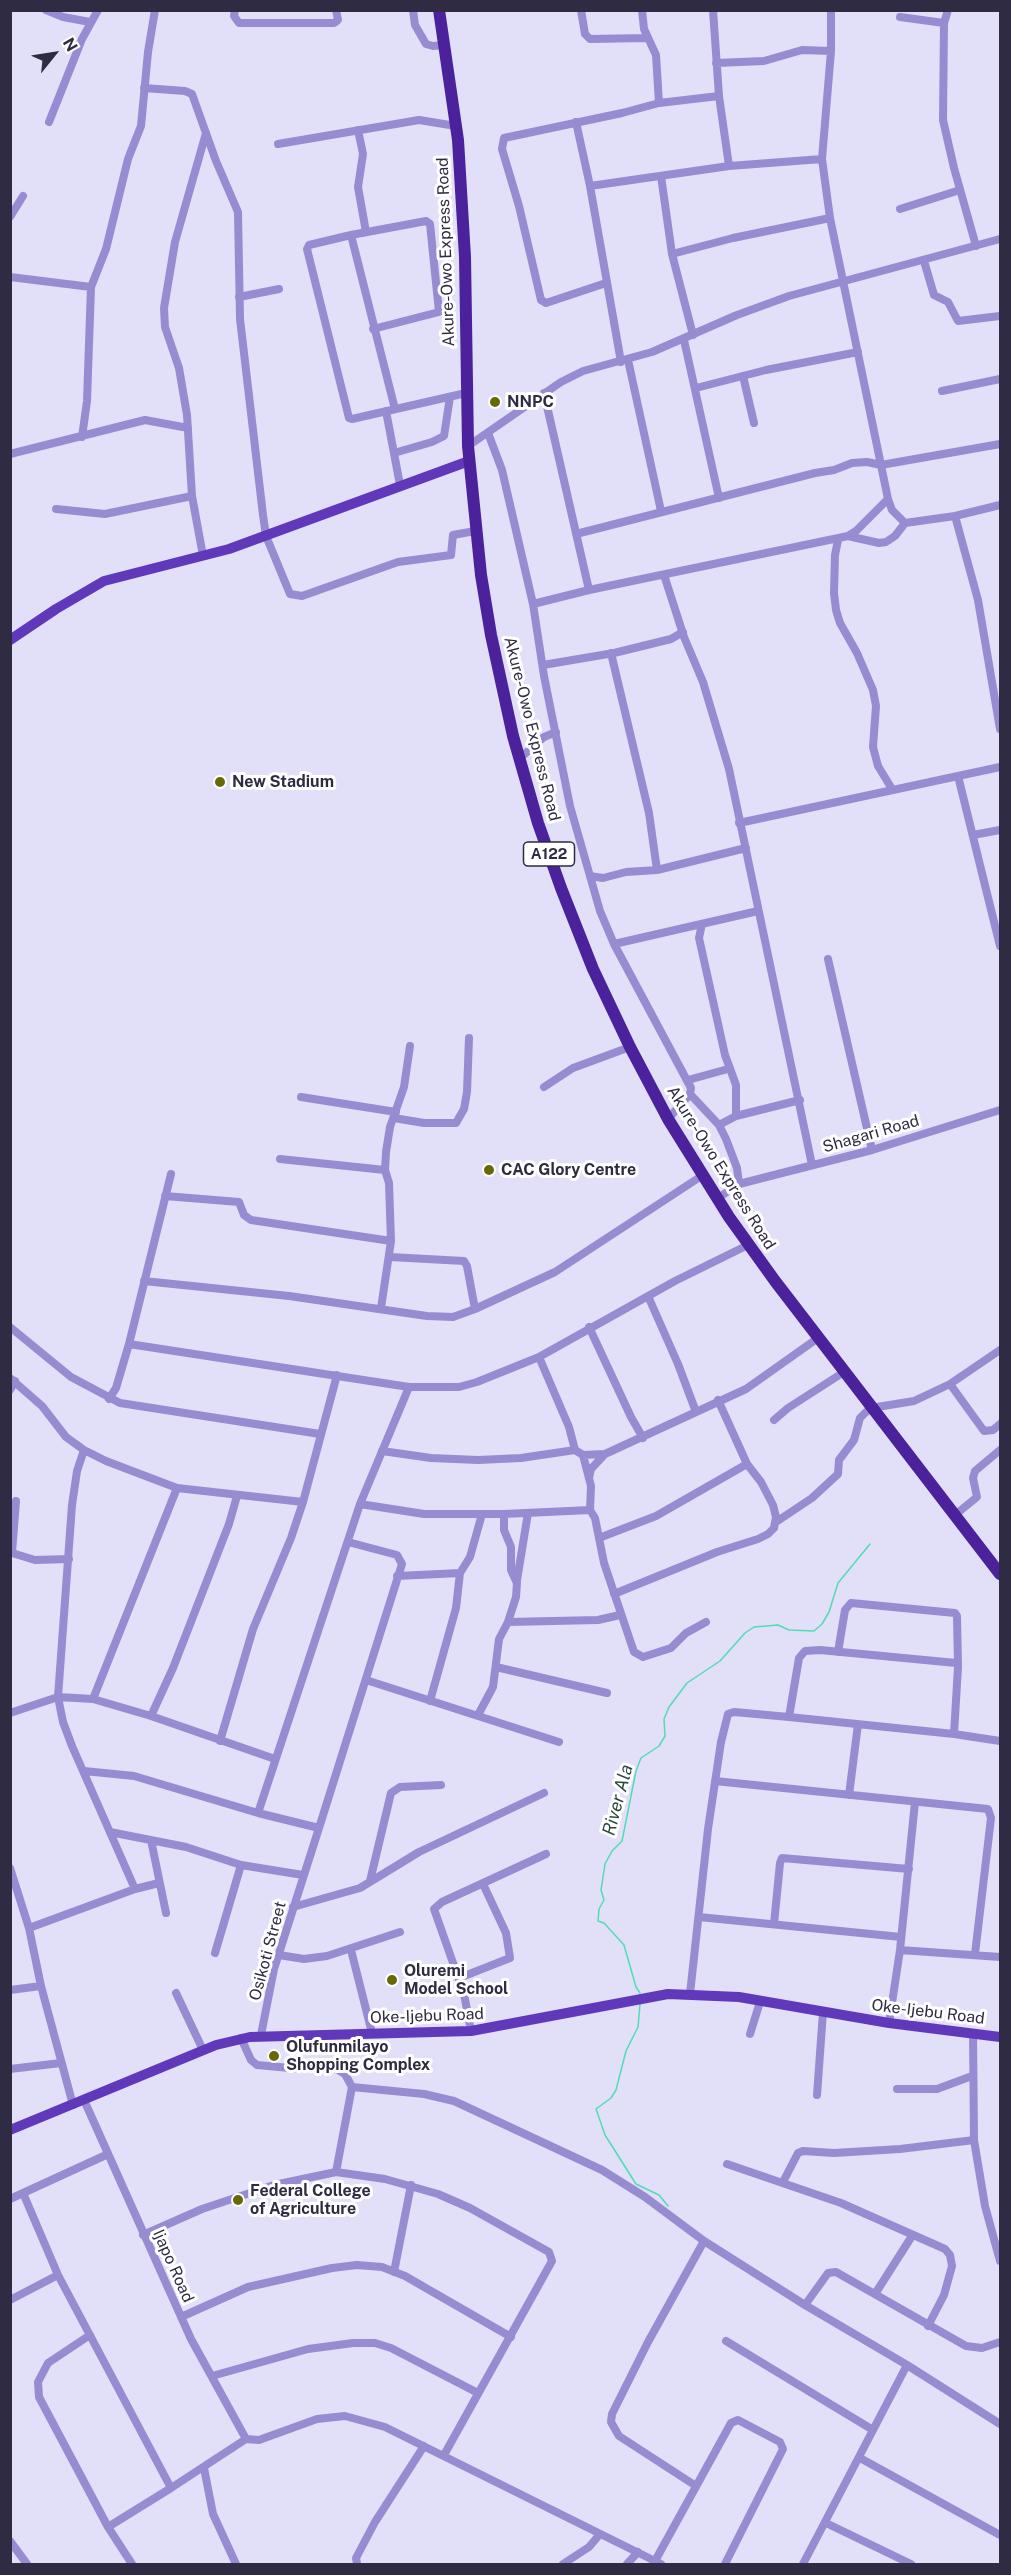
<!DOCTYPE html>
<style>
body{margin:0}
#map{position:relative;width:1011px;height:2575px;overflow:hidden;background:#e2dff8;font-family:"Public Sans",sans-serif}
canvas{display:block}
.frame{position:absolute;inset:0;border:12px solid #2f2b43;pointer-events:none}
.north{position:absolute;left:24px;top:24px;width:60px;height:60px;-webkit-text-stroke:4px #fff;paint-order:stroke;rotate:60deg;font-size:16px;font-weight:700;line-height:24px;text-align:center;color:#2f2b43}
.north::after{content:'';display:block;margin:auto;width:21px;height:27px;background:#2f2b43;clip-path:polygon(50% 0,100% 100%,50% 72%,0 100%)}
</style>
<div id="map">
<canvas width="1011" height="2575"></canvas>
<div class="frame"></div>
<div class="north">N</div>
</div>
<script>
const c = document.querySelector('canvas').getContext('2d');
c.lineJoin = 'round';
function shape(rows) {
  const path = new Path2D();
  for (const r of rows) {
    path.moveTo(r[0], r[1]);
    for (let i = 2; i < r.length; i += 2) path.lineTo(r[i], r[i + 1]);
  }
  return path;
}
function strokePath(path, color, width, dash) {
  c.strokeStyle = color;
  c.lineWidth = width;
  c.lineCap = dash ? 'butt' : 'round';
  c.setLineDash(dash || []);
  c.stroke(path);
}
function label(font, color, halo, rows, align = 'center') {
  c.font = font + ' "Public Sans",sans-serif';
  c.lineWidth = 6;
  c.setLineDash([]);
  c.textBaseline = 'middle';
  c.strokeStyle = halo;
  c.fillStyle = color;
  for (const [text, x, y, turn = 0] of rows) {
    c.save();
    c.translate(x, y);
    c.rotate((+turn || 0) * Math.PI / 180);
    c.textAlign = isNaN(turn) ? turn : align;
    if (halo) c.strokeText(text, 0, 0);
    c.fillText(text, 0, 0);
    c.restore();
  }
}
const stream = shape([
 [640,1993,636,1987,624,1945,604,1923,598,1921,599,1909,604,1900,601,1890,605,1864,612,1851,622,1841,636,1771,641,1758,659,1746,665,1736,664,1719,669,1707,687,1683,720,1661,745,1633,754,1627,778,1625,789,1630,814,1631,822,1624,829,1612,838,1583,870,1544],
 [640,2004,638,2027,626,2051,616,2090,611,2098,596,2109,605,2135,636,2184,659,2195,668,2206]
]);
const minor = shape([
 [46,10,63,17,90,22],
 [235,10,234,16,239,23,334,23,338,20,336,10],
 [413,10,415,25,426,44,433,46,445,45],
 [581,10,585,34,590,39,647,38],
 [642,10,644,29,656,55,659,103],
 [713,10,719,96,729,166],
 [831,10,831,51,822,159,830,218,888,499],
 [948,10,944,23,943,120,954,168,976,246],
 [900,17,944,23],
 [716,63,764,61,802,50,831,51],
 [144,88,185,91,192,94,216,161,238,212,240,319,263,515,266,536,290,594,302,596,398,562,451,555,453,535,475,531],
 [49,122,82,39,98,10],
 [576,122,590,186,621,362],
 [358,130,363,154,358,187,366,232],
 [278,144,419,120,456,126],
 [661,176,672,254,693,335],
 [590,186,729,166,822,159],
 [900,209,960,190],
 [10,217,23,196],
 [351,235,395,409],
 [672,254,733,238,830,218],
 [924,261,934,295,948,302,958,321,1000,316],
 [10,277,91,287],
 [606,283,546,303,541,300,519,206,502,149,504,138,622,113,659,103,719,96],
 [239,297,279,289],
 [373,329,439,312,430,224,426,221,351,235,309,245,307,249,349,418,352,419,466,393],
 [684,340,719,498],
 [628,360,661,511],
 [743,376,754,423],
 [696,388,766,370,858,352],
 [942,391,1000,379],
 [544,393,589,590],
 [386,411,400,485],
 [488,433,502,470,533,604,544,676,570,806,600,911,614,944,691,1088,690,1094,668,1119],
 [82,437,87,401,91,287,106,249,128,159,141,126,148,52,155,10],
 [468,446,561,382,583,371,652,352,737,315,789,296,1000,239],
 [394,453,432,442,444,436,450,397],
 [10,454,145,420,188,428],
 [888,499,892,510,905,523,895,536,886,542,879,543,848,536,856,531,888,499],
 [56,509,105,514,192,496],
 [955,516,978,600,1000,729],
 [905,523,955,516,1000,505],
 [576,534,815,473,834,470,852,463,867,462,881,465,1000,444],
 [838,540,835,555,834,593,836,610,840,623,857,653,873,690,876,706,873,747,878,766,892,789],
 [203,556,192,496,187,415,179,368,165,327,164,308,175,242,206,133],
 [664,575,684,637,703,682,729,769,812,1165],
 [533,604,589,590,848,536],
 [611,653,649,813,657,870],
 [543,665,614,653,671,639,683,632],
 [519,759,544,737,556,732],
 [958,776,1000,946],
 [739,823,1000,767],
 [973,835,1000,830],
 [590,876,603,878,626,872,657,870,746,848],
 [702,924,699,938,725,1055,736,1085,736,1116,800,1100],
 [614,944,758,911],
 [828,959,872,1150],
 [688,1080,728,1069],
 [544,1087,573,1068,630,1047],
 [690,1094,719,1125,726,1139,737,1168,739,1184],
 [301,1097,396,1112],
 [394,1118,424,1123,456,1123,464,1109,467,1092,469,1038],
 [719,1125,736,1116],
 [280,1159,385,1170],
 [165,1196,239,1202,244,1215,251,1220,391,1241],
 [718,1198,739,1184,872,1150,1000,1110],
 [390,1257,464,1261,467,1266,475,1309],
 [144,1281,289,1296,427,1316,453,1317,475,1309,555,1272,703,1175],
 [648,1296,678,1364,696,1412],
 [381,1308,391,1241,389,1183,385,1170,386,1152,390,1127,404,1087,410,1046],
 [10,1327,71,1377,120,1403,320,1434],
 [589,1327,631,1417,643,1438],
 [129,1344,409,1387,459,1387,477,1382,539,1357,675,1281,748,1245],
 [539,1357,569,1427,575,1450,583,1455,605,1454,746,1389,818,1338],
 [10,1378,42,1406,66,1437,84,1450,106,1461,177,1488,303,1502],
 [950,1384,984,1431,993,1430,1000,1424],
 [10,1390,15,1381],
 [109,1399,116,1388,129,1344,171,1174],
 [774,1420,788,1408,844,1372],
 [84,1450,77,1471,72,1505,58,1697,63,1722,72,1746,135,1889],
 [382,1451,431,1458,478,1460,521,1458,575,1450],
 [583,1455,591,1486,590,1510,595,1518,604,1563,634,1652,643,1657,671,1648,686,1633,706,1622],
 [589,1478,591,1469,605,1454],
 [16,1501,12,1553,35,1560,69,1559],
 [360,1504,424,1514,504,1514,590,1510],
 [955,1515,977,1497,973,1478,975,1471,1000,1450],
 [776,1522,812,1498,838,1474,839,1460,854,1440,860,1418,865,1413,871,1408,914,1401,950,1384,1000,1350],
 [599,1538,656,1516,747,1464],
 [397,1576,460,1573],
 [517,1580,528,1513],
 [614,1594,717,1552,758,1539,768,1534,774,1528,776,1517,773,1505,761,1482,747,1464,718,1400],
 [508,1622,598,1620,620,1615],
 [838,1652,845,1610,851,1603,955,1613,957,1616,958,1667,954,1734],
 [496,1667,607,1693],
 [366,1680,559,1742],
 [93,1699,177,1488],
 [430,1701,456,1608,460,1573,470,1557,482,1514],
 [10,1713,58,1697,93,1699,151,1716,275,1759],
 [478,1715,493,1687,499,1639,508,1622,516,1597,517,1583,511,1570,511,1547,504,1530,504,1514],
 [151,1716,173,1668,229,1524,237,1496],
 [789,1717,799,1658,805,1651,820,1650,956,1663],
 [220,1741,253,1629,291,1538,303,1502,337,1375],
 [84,1771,134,1776,258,1813,319,1828,274,1969,261,2035],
 [715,1781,988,1809,991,1818,975,1954],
 [849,1795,858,1724],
 [258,1813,360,1504,409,1387],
 [319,1828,402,1564,397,1555,348,1542],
 [110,1832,186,1847,241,1865,303,1875],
 [151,1840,166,1913],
 [10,1868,29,1928,41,1986,73,2105],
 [370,1881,391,1793,400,1787,441,1785],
 [293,1907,360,1888,419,1852,544,1793],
 [699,1917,901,1937],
 [774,1924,780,1863,782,1858,909,1869],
 [29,1928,135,1889,159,1883],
 [351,1950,372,2033],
 [900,1950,1000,1957],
 [215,1953,241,1865],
 [279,1955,304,1959,327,1956,400,1932],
 [459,1978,510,1958,506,1933,483,1884],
 [10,1990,41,1986],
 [176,1993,203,2050],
 [690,1994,708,1829,721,1742,728,1714,734,1712,789,1717,954,1734,1000,1741],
 [889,2023,900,1950,915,1802],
 [471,2031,464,1994,434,1909,442,1902,546,1854],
 [973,2033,974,2140,985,2206,1000,2261],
 [750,2034,760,2002],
 [241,2038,251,2060,257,2065,301,2069,330,2065,345,2074,352,2087,336,2172],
 [10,2069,61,2063],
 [352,2087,424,2094,454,2101,602,2170,645,2197,704,2241,805,2305,907,2365,1000,2424],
 [897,2089,937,2089,972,2076],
 [817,2095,823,2012],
 [84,2100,191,2339,246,2439],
 [727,2164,841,2203,945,2249,950,2255,952,2266,944,2295,928,2326],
 [783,2182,798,2153,803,2151,834,2153,900,2149,974,2140],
 [23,2193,58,2275,171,2488,108,2527],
 [10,2199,106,2155],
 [143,2235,202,2209,274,2185,336,2172,385,2179,438,2194,470,2208,549,2252,552,2261,444,2455],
 [394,2272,411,2185],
 [875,2294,912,2236],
 [10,2300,58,2275],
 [805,2305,828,2273,836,2272,966,2346,982,2348,1000,2342],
 [181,2317,248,2287,332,2268,357,2265,382,2267,405,2276,511,2337],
 [90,2335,48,2363,38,2382,39,2397,108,2527,132,2564],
 [726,2341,873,2430],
 [212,2376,308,2349,353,2343,375,2343,391,2348,478,2393],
 [860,2458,1000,2535],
 [204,2468,213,2514,236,2564],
 [696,2486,619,2436,611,2422,612,2414,648,2342,704,2241],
 [171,2488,246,2439,259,2440,317,2419,345,2416,385,2427,661,2564],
 [826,2523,911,2564],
 [10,2541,27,2564],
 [655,2561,731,2423,738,2420,780,2442,783,2449,725,2564],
 [357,2564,356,2558,375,2522,424,2446],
 [563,2564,589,2547,600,2534],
 [627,2564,638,2552],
 [803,2564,907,2365]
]);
const major = shape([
 [10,640,56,609,104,581,229,549,469,461],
 [10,2130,216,2045,250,2037,471,2031,668,1994,739,1997,889,2023,1000,2037]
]);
const highway = shape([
 [439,10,458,140,465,257,468,446,481,575,491,635,513,736,538,823,561,888,593,969,630,1047,668,1119,729,1217,775,1281,1000,1574]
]);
const markers = [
 [495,402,6,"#676907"],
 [220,782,6,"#676907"],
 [489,1170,6,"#676907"],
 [392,1980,6,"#676907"],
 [274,2056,6,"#676907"],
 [238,2200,6,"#676907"]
];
const shields = [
 [549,854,51]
];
const shieldNames = [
 ["A122",549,854]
];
const streetNames = [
 ["Akure-Owo Express Road",446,252,-92],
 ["Akure-Owo Express Road",532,729,76],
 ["Shagari Road",871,1134,-16],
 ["Akure-Owo Express Road",721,1168,58],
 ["Osikoti Street",268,1951,-75],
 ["Oke-Ijebu Road",928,2012,7],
 ["Oke-Ijebu Road",427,2016,-2],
 ["Ijapo Road",173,2266,66]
];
const poiNames = [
 ["NNPC",507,402],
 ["New Stadium",232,782],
 ["CAC Glory Centre",501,1170],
 ["Oluremi",404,1971],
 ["Model School",404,1989],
 ["Olufunmilayo",286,2047],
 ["Shopping Complex",286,2065],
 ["Federal College",250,2191],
 ["of Agriculture",250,2209]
];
const waterNames = [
 ["River Ala",618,1800,-75]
];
strokePath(stream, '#51dcb5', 1.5);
strokePath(minor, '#978cd1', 8);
strokePath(major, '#6039ba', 10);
strokePath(highway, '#4b229b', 12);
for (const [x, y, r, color] of markers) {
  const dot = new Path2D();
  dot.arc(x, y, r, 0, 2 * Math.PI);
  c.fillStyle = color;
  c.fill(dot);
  strokePath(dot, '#fff', 2);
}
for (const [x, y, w] of shields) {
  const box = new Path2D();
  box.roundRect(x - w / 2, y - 12, w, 24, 4.5);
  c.fillStyle = '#fff';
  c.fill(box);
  strokePath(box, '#2f2b43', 1.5);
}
label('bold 15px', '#2f2b43', null, shieldNames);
label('16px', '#2f2b43', '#fff', streetNames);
label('bold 16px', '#2f2b43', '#fff', poiNames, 'left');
label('italic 18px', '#2a473d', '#fff', waterNames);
</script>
